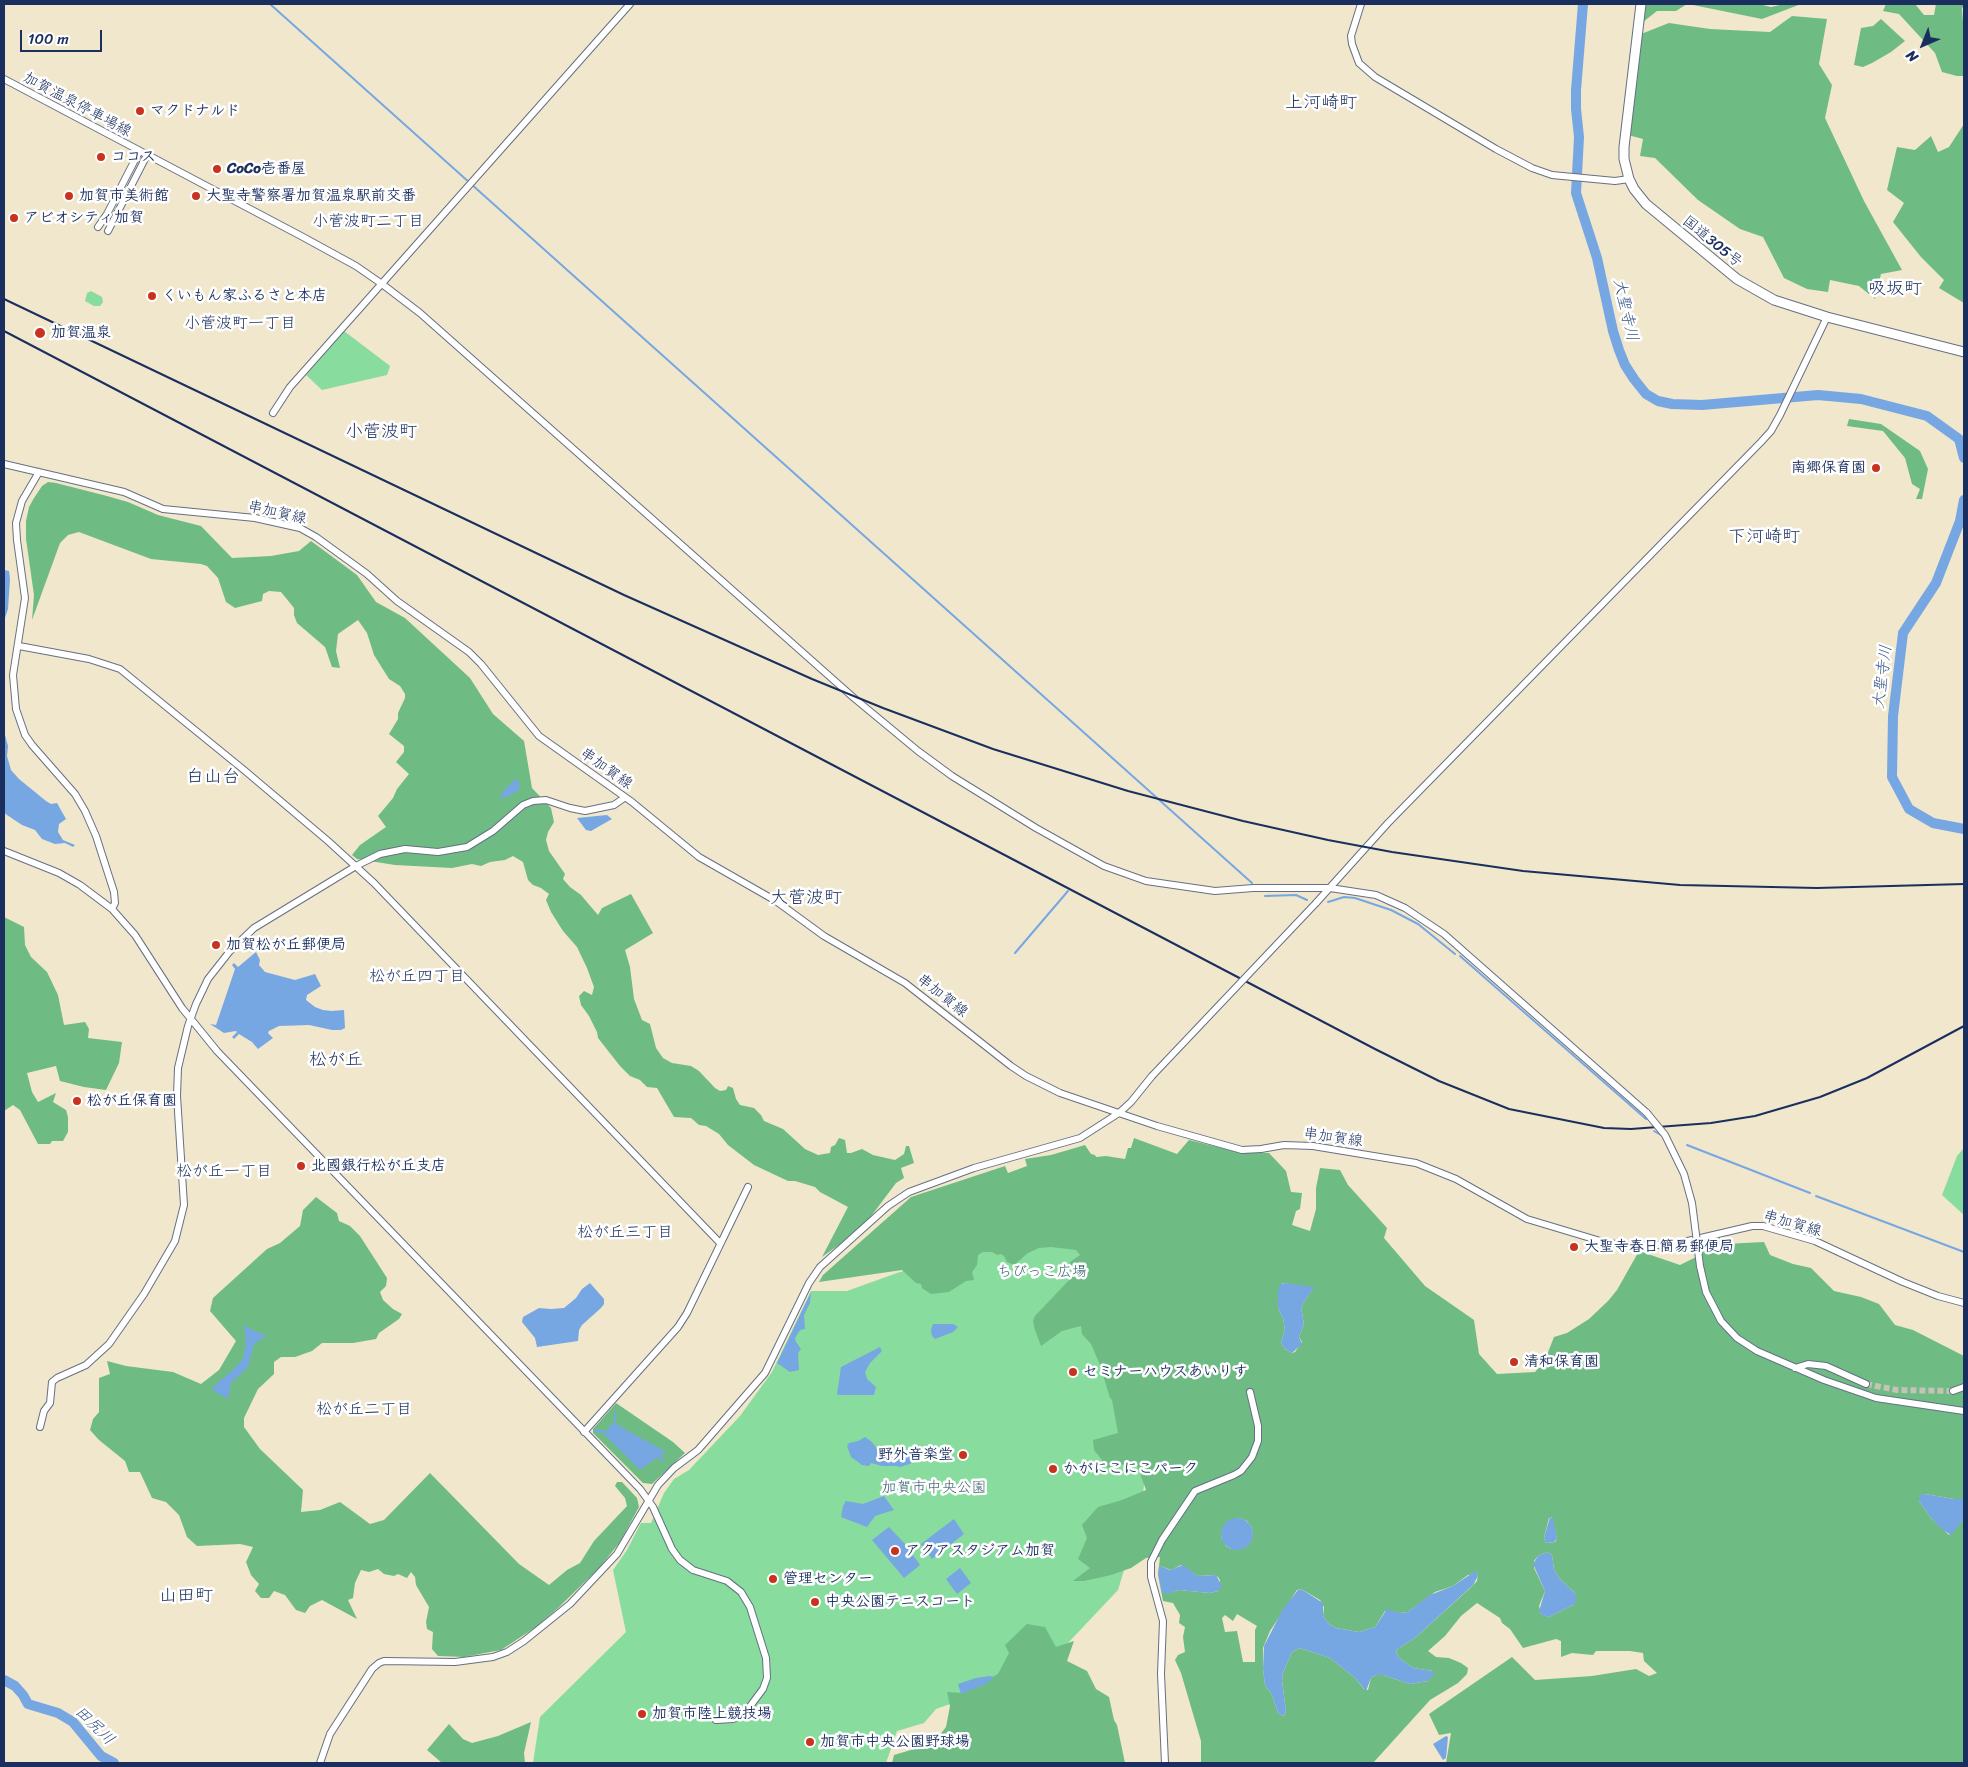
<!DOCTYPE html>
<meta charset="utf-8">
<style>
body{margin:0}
#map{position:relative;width:1968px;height:1767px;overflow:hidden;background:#f0e7cc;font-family:Sriracha,sans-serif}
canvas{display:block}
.frame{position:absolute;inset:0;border:5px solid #1b2f5e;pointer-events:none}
.north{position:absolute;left:1898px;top:20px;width:50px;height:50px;-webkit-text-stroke:4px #fff;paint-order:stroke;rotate:224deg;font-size:14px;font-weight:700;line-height:20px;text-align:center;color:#1b2f5e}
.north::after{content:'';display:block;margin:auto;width:18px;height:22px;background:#1b2f5e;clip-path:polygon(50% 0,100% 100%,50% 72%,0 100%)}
.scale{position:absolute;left:20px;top:30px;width:82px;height:22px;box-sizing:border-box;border:2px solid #1b2f5e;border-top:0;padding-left:6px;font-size:15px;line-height:18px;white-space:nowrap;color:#1b2f5e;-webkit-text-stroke:4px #fff;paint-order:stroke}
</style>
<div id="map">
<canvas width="1968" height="1767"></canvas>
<div class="frame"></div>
<div class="north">N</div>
<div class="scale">100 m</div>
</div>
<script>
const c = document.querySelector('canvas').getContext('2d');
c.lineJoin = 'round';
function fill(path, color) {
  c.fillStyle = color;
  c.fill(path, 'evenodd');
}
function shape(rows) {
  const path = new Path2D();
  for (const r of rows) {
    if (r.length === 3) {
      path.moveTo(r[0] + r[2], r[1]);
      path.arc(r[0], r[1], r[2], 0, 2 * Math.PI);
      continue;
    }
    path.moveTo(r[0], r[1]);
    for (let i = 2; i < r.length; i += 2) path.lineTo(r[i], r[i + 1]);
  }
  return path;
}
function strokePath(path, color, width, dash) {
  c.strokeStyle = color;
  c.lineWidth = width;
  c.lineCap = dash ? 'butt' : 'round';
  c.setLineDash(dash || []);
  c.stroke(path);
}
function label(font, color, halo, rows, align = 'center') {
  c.font = font + ' Sriracha,"Klee One",sans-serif';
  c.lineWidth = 5;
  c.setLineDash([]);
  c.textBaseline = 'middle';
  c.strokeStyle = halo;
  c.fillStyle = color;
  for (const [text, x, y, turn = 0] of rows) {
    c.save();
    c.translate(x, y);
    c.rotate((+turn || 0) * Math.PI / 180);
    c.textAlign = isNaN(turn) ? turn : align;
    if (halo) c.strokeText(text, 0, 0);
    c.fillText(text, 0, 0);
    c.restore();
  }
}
const green = shape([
 [91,291,102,297,103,302,100,306,94,306,85,301,87,293],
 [344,331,390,366,387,375,322,390,306,375],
 [1964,1148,1964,1215,1942,1195,1957,1156],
 [1073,1239,1088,1258,1145,1479,1139,1520,1118,1590,1067,1644,970,1697,936,1709,924,1723,897,1731,886,1763,533,1763,540,1717,626,1632,613,1570,627,1550,641,1523,651,1523,664,1493,674,1479,689,1470,740,1416,772,1372,811,1291,847,1291,897,1273,968,1251]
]);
const forest = shape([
 [1642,4,1687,4,1676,11,1657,11,1643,22],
 [1688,4,1759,4,1771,7,1784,4,1801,4,1762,19],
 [1886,4,1915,4,1924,15,1934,15,1936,4,1964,4,1962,9,1964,34,1964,76,1957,76,1942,72,1935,53,1899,14,1883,11],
 [1792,16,1827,19,1819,64,1832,85,1825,118,1864,201,1902,270,1881,274,1875,299,1859,286,1830,280,1828,292,1807,289,1784,278,1763,237,1740,229,1698,200,1655,158,1640,156,1643,139,1628,135,1636,87,1641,34,1669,23,1710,29,1770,32],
 [1881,19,1905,41,1891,52,1872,63,1863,67,1854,65,1861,28,1873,26],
 [1964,124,1964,303,1939,288,1944,280,1921,257,1893,222,1904,203,1887,190,1897,147,1915,150,1931,136,1938,152,1949,147],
 [1849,419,1881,424,1920,451,1928,469,1922,499,1916,499,1920,489,1912,484,1905,458,1883,431,1847,426],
 [48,482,56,483,107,496,128,502,158,515,201,526,232,558,271,556,299,551,311,541,357,575,376,602,405,618,470,678,493,714,524,741,532,788,551,808,554,822,548,832,546,840,549,851,565,874,563,879,570,887,581,895,598,915,602,908,631,894,653,933,625,950,630,967,634,999,642,1020,650,1024,656,1048,663,1058,672,1063,691,1066,699,1071,715,1088,720,1091,726,1090,728,1086,733,1088,736,1099,740,1105,754,1108,761,1115,764,1121,783,1129,805,1149,818,1155,830,1153,831,1147,835,1145,839,1138,845,1140,847,1153,851,1153,862,1149,873,1155,895,1160,904,1154,906,1146,909,1146,914,1163,901,1168,904,1178,896,1183,866,1223,843,1242,822,1257,848,1207,820,1192,815,1187,795,1181,788,1181,754,1165,728,1145,719,1134,706,1126,699,1125,691,1118,674,1117,657,1088,647,1087,640,1080,630,1076,620,1066,598,1038,597,1032,589,1016,581,1005,579,996,584,991,592,995,594,987,587,968,577,947,563,931,551,912,546,900,549,894,541,888,533,885,528,880,523,862,513,856,505,860,490,862,481,866,472,864,452,868,395,865,357,859,352,855,360,845,386,827,378,816,393,798,397,789,409,774,396,762,404,752,404,746,389,734,398,719,398,713,405,698,405,694,400,686,389,679,374,655,367,633,358,620,338,634,336,651,340,668,332,667,325,647,297,623,294,615,294,608,281,592,269,591,263,594,262,601,235,608,226,602,218,578,207,566,201,564,151,559,79,532,68,535,60,543,32,620,34,595,26,539,26,521,29,507,34,498,42,486],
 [4,917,24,927,25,945,31,957,47,972,58,995,64,1025,85,1022,89,1029,88,1038,122,1042,119,1063,106,1090,84,1087,60,1081,56,1066,27,1073,32,1092,38,1102,56,1093,53,1102,66,1110,68,1117,68,1132,63,1141,52,1141,50,1144,38,1144,20,1110,13,1105,4,1111],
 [1134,1138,1177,1154,1189,1140,1242,1153,1269,1153,1286,1171,1291,1192,1302,1193,1300,1209,1296,1211,1292,1225,1310,1231,1316,1209,1316,1188,1320,1168,1340,1170,1348,1185,1387,1228,1384,1238,1425,1286,1474,1320,1479,1354,1497,1374,1535,1372,1545,1360,1554,1337,1567,1333,1589,1319,1608,1301,1617,1290,1639,1251,1680,1265,1702,1254,1701,1242,1723,1236,1725,1244,1764,1242,1770,1255,1793,1264,1811,1268,1834,1291,1861,1297,1879,1304,1895,1325,1913,1330,1964,1356,1964,1499,1954,1499,1925,1494,1919,1501,1931,1518,1949,1535,1964,1519,1964,1763,1446,1763,1451,1733,1439,1735,1429,1714,1512,1657,1535,1680,1592,1676,1636,1669,1649,1676,1657,1673,1644,1661,1643,1653,1630,1651,1596,1651,1593,1655,1572,1653,1561,1657,1561,1641,1556,1639,1523,1648,1510,1629,1502,1623,1500,1618,1477,1603,1461,1616,1445,1636,1428,1651,1436,1657,1449,1658,1461,1663,1468,1668,1467,1674,1458,1683,1430,1700,1373,1763,1201,1763,1201,1741,1181,1673,1175,1660,1178,1655,1185,1652,1183,1637,1185,1627,1179,1623,1180,1615,1173,1603,1163,1601,1158,1575,1160,1557,1146,1558,1131,1568,1111,1575,1084,1581,1073,1581,1090,1568,1078,1559,1087,1538,1082,1525,1098,1507,1122,1500,1146,1490,1137,1465,1133,1462,1109,1468,1103,1465,1102,1460,1094,1450,1093,1440,1118,1433,1112,1400,1110,1398,1100,1365,1091,1344,1082,1334,1081,1326,1062,1331,1041,1346,1035,1330,1033,1321,1035,1316,1071,1278,1070,1262,1080,1255,1076,1250,1051,1247,1039,1248,1028,1253,1014,1265,1007,1262,1004,1256,1001,1254,997,1255,992,1252,983,1252,978,1255,977,1265,972,1272,974,1280,966,1281,949,1292,931,1294,922,1288,921,1284,916,1283,902,1270,819,1282,823,1275,911,1197,1005,1166,1008,1173,1027,1166,1025,1159,1051,1155,1085,1145,1091,1154,1095,1155,1096,1157,1106,1156,1125,1159,1128,1148,1131,1148],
 [1282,1283,1313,1288,1301,1307,1304,1324,1299,1337,1302,1342,1295,1352,1292,1353,1285,1349,1281,1343,1285,1329,1283,1318,1278,1308],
 [1552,1517,1557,1539,1555,1542,1546,1543,1544,1538,1549,1518],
 [1239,1518,1247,1521,1252,1528,1253,1536,1231,1549,1226,1546,1221,1537,1222,1530],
 [1547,1552,1552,1555,1554,1569,1559,1578,1575,1593,1573,1605,1549,1617,1541,1614,1539,1606,1545,1591,1534,1568,1534,1561,1538,1556],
 [1181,1565,1198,1576,1214,1575,1218,1577,1220,1580,1218,1591,1210,1593,1179,1590,1168,1593,1162,1590,1158,1575,1161,1566,1171,1570],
 [1478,1574,1477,1581,1469,1589,1415,1638,1396,1650,1398,1657,1413,1668,1433,1671,1433,1674,1428,1681,1410,1684,1383,1675,1376,1675,1371,1678,1368,1690,1364,1689,1355,1678,1330,1658,1300,1648,1292,1652,1283,1673,1282,1681,1286,1711,1284,1716,1278,1713,1272,1695,1265,1685,1263,1669,1263,1648,1270,1631,1297,1590,1301,1589,1320,1600,1324,1607,1323,1616,1329,1624,1336,1628,1359,1632,1375,1627,1385,1611,1399,1613,1408,1612,1435,1592,1453,1586,1468,1575],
 [1237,1614,1257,1626,1255,1630,1255,1662,1243,1662,1237,1631,1225,1632,1222,1618,1225,1615,1233,1621],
 [316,1197,337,1213,339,1221,350,1226,360,1236,387,1278,386,1286,380,1292,383,1300,393,1309,402,1314,399,1319,379,1333,376,1339,353,1343,322,1343,312,1351,295,1357,281,1357,274,1362,274,1374,258,1389,244,1418,244,1427,260,1449,303,1490,301,1512,320,1510,340,1502,370,1524,384,1520,430,1473,519,1564,549,1585,567,1570,580,1563,594,1541,627,1506,625,1498,615,1486,617,1482,622,1482,637,1498,639,1507,620,1542,600,1567,558,1608,536,1627,501,1650,464,1657,438,1656,432,1649,433,1632,427,1629,426,1622,429,1607,416,1585,415,1577,411,1572,407,1578,398,1574,394,1576,384,1574,378,1569,369,1572,361,1570,355,1583,353,1598,348,1600,357,1619,322,1600,310,1606,305,1613,296,1610,285,1595,274,1591,269,1598,261,1598,255,1591,259,1584,251,1575,246,1562,253,1547,240,1544,197,1546,187,1537,179,1515,166,1502,152,1498,140,1472,129,1472,125,1461,99,1440,90,1430,93,1419,99,1412,99,1378,110,1374,107,1361,126,1366,173,1372,201,1384,219,1370,236,1341,210,1311,213,1298,267,1249,280,1243,300,1226,303,1210],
 [616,1403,673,1442,685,1453,652,1484,643,1483,593,1433,593,1429],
 [1027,1624,1045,1627,1056,1647,1074,1641,1067,1661,1087,1671,1096,1689,1109,1697,1114,1720,1117,1725,1125,1763,892,1763,894,1755,931,1744,939,1736,946,1727,950,1706,947,1692,963,1693,998,1674,1009,1653,1005,1645],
 [531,1722,524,1753,525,1763,442,1763,427,1750,449,1724,463,1739,472,1743,498,1736]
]);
const water = shape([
 [4,570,9,571,10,579,8,609,4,621],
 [4,731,8,746,7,756,11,770,19,779,46,801,51,804,57,803,66,819,59,824,58,832,63,840,75,845,73,847,65,843,55,844,42,839,35,830,22,825,4,813],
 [515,779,518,780,520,789,511,795,500,799,503,792],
 [607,815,612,819,591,831,586,830,577,818],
 [256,952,260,960,259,965,265,972,295,980,315,974,321,986,307,995,306,1000,315,1007,323,1010,332,1011,344,1010,345,1028,341,1030,332,1030,309,1025,279,1026,269,1031,268,1033,273,1038,258,1049,252,1042,239,1034,234,1039,232,1037,237,1032,236,1031,224,1033,210,1024,216,1025,235,969,232,965,234,963,238,967],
 [590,1283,604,1299,604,1304,601,1308,582,1325,579,1330,578,1341,537,1347,535,1338,522,1322,523,1317,539,1308,551,1309,564,1308,576,1298,582,1289],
 [1284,1283,1314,1287,1301,1307,1304,1324,1299,1337,1302,1344,1292,1353,1285,1349,1281,1343,1285,1329,1283,1318,1278,1308,1278,1290,1281,1284],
 [811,1292,810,1303,804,1315,805,1329,800,1330,795,1338,796,1342,801,1349,798,1353,799,1370,790,1372,777,1363],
 [933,1324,953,1324,958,1327,953,1332,935,1339,932,1336,931,1330],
 [244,1325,256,1332,264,1334,266,1336,254,1344,248,1367,231,1383,228,1399,214,1391,212,1388,235,1368,243,1359,246,1343],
 [880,1347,882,1351,870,1363,865,1372,867,1379,876,1387,874,1395,839,1395,837,1394,841,1367],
 [614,1410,616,1412,616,1424,666,1452,661,1455,664,1461,662,1462,658,1457,640,1470,603,1433,594,1432,594,1429,606,1431,614,1422],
 [865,1437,872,1442,877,1449,885,1446,895,1453,893,1462,897,1461,897,1455,899,1453,910,1453,914,1456,913,1460,910,1464,900,1467,896,1466,882,1466,871,1463,869,1466,862,1465,851,1457,847,1446,849,1443,858,1441],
 [1925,1494,1954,1499,1964,1499,1964,1519,1951,1535,1943,1530,1931,1518,1919,1501,1920,1495],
 [884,1496,894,1510,875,1516,867,1527,841,1517,843,1506,846,1501,863,1504],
 [1550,1517,1553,1518,1557,1539,1554,1542,1546,1543,1544,1538],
 [1237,1534,16],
 [954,1519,964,1534,932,1559,921,1544],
 [889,1527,906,1545,920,1565,904,1578,872,1540],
 [1547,1552,1552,1555,1554,1569,1559,1578,1576,1594,1576,1602,1573,1605,1549,1617,1542,1615,1539,1611,1545,1591,1533,1564,1538,1556],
 [1183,1565,1198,1576,1216,1575,1222,1586,1218,1591,1210,1593,1179,1590,1166,1594,1162,1592,1158,1575,1159,1567,1161,1566,1170,1570],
 [960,1568,971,1583,957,1594,946,1579],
 [1474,1572,1477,1572,1478,1576,1473,1585,1415,1638,1396,1650,1398,1657,1413,1668,1433,1671,1434,1674,1428,1681,1410,1684,1383,1675,1376,1675,1371,1678,1366,1691,1355,1678,1330,1658,1300,1648,1292,1652,1283,1673,1282,1681,1286,1711,1284,1716,1278,1713,1272,1695,1265,1685,1263,1669,1264,1646,1283,1609,1298,1590,1301,1589,1323,1603,1323,1616,1329,1624,1336,1628,1359,1632,1375,1627,1387,1609,1399,1613,1408,1612,1430,1595,1453,1586],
 [990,1676,994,1677,986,1684,961,1694,958,1684,976,1678],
 [1446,1736,1448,1737,1446,1758,1443,1760,1433,1744]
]);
const stream = shape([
 [270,4,1252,883],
 [1265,896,1296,895,1307,900],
 [1328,902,1344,897,1355,898,1391,910,1418,924,1455,954],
 [1015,953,1068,891],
 [1460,956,1646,1119],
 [1654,1131,1661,1135],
 [1687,1145,1810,1193],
 [1816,1196,1964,1252]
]);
const river = shape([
 [1583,4,1576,90,1576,109,1579,137,1576,193,1597,258,1613,331,1619,350,1625,365,1634,379,1646,394,1658,401,1672,404,1702,405,1818,395,1861,399,1927,416,1959,439,1964,458],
 [1964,500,1960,521,1936,583,1903,633,1893,716,1892,777,1909,809,1933,823,1964,829],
 [4,1680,15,1686,23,1695,28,1704,58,1713,73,1722,101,1756,114,1763]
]);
const secondaryTunnel = shape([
 [1866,1384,1897,1390,1953,1391]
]);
const secondary = shape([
 [1361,4,1351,36,1352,44,1359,63,1375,77,1496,149,1532,168,1552,175,1615,181,1629,179],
 [4,79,303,237,356,266,382,284,420,313,854,698,918,751,952,776,1036,828,1104,866,1146,881,1215,891,1253,888,1330,888,1376,895,1405,908,1444,934,1647,1113],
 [98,227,107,214,139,152],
 [108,231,147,155],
 [273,413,290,387,630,4],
 [4,464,124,492,163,509,255,518,300,528,316,537,367,574,397,601,469,652,481,664,539,736,632,802,699,857,776,901,824,936,905,983,1011,1066,1026,1076,1060,1093,1157,1126,1242,1150,1261,1149,1284,1145,1313,1146,1416,1163,1456,1179,1527,1219,1607,1243,1637,1246,1675,1244,1752,1226,1763,1226,1815,1241,1903,1282,1938,1296,1964,1303],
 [39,472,22,501,16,523,17,540,25,598,13,675,16,709,25,735,32,745,75,794,85,811,96,836,114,892,115,903,112,909],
 [19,646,89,659,120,669,244,770,328,841,374,883,421,932,720,1243],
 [4,851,59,873,80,885,112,909,135,935,182,1008,217,1051,640,1489,653,1507,672,1549,680,1560,693,1570,727,1581,741,1592,750,1607,766,1658,767,1678,763,1689,745,1713,733,1719,716,1720],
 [1316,903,1388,823,1761,442,1771,431,1780,415,1827,317],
 [1700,1266,1706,1292,1721,1321,1737,1338,1757,1351,1824,1380,1876,1398,1964,1411],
 [1795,1368,1808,1364,1826,1366,1866,1384],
 [1953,1391,1964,1387],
 [40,1427,44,1411,50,1403,52,1382,57,1378,86,1365,109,1344,144,1294,175,1241,184,1205,177,1096,178,1068,188,1026,196,1004,208,979,230,951,254,928,356,866,380,854,405,849,438,852,467,847,493,831,523,805,533,801,546,800,570,808,585,811,614,805,624,798],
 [584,1432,678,1327,687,1313,748,1187],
 [320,1763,330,1734,372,1669,379,1663,384,1661,455,1662,493,1657,507,1652,524,1641,570,1604,617,1554,658,1485,674,1468,698,1450,765,1373,809,1283,820,1267,888,1206,909,1192,974,1168,1080,1138,1119,1113,1131,1102,1152,1076],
 [1165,1763,1161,1674,1163,1621,1151,1577,1151,1562,1162,1540,1195,1491,1234,1475,1241,1471,1252,1457,1258,1441,1258,1426,1250,1392]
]);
const highway = shape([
 [1641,4,1624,147,1624,159,1629,179,1634,189,1646,204,1737,279,1774,300,1827,317,1964,352]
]);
const rail = shape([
 [4,299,624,595,812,679,883,708,993,749,1128,791,1243,821,1328,840,1392,852,1523,871,1680,885,1817,888,1964,884],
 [4,331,1375,1049,1439,1081,1509,1109,1604,1128,1631,1129,1711,1123,1755,1116,1820,1097,1867,1078,1964,1026]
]);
const secondaryBridge = shape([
 [1152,1076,1316,903],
 [1647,1113,1665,1135,1684,1174,1692,1203,1700,1266]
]);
const markers = [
 [140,111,5,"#c8321e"],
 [101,157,5,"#c8321e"],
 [217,169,5,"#c8321e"],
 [69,196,5,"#c8321e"],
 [196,196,5,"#c8321e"],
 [14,218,5,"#c8321e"],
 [152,296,5,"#c8321e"],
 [40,333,6,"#c8321e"],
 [1876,468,5,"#c8321e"],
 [216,945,5,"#c8321e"],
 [77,1101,5,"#c8321e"],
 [301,1166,5,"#c8321e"],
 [1574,1247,5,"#c8321e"],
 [1514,1362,5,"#c8321e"],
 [1073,1372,5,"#c8321e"],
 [963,1455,5,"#c8321e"],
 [1053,1469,5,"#c8321e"],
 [895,1551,5,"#c8321e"],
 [773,1579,5,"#c8321e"],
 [815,1602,5,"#c8321e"],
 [642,1714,5,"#c8321e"],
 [810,1742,5,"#c8321e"]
];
const streetNames = [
 ["加賀温泉停車場線",77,105,28],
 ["国道305号",1712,242,39],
 ["串加賀線",277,513,13],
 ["串加賀線",606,769,35],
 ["串加賀線",942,996,38],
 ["串加賀線",1333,1138,8],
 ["串加賀線",1792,1224,16]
];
const poiNames = [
 ["マクドナルド",150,111],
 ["ココス",111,157],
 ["CoCo壱番屋",227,169],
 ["加賀市美術館",79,196],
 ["大聖寺警察署加賀温泉駅前交番",206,196],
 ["アビオシティ加賀",24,218],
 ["くいもん家ふるさと本店",162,296],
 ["加賀温泉",51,333],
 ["南郷保育園",1866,468,"right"],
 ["加賀松が丘郵便局",226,945],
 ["松が丘保育園",87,1101],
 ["北國銀行松が丘支店",311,1166],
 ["大聖寺春日簡易郵便局",1584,1247],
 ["清和保育園",1524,1362],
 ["セミナーハウスあいりす",1083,1372],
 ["野外音楽堂",953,1455,"right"],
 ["かがにこにこパーク",1063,1469],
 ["アクアスタジアム加賀",905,1551],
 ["管理センター",783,1579],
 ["中央公園テニスコート",825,1602],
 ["加賀市陸上競技場",652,1714],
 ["加賀市中央公園野球場",820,1742]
];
const parkNames = [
 ["ちびっこ広場",1042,1272],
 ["加賀市中央公園",934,1488]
];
const neighbourhoodNames = [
 ["小菅波町二丁目",368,222],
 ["小菅波町一丁目",240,324],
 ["松が丘四丁目",417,977],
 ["松が丘一丁目",224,1172],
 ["松が丘三丁目",625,1233],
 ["松が丘二丁目",364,1410]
];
const waterNames = [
 ["大聖寺川",1625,310,77],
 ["大聖寺川",1883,677,-83],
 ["田尻川",94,1726,44]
];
const quarterNames = [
 ["上河崎町",1321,103],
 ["吸坂町",1895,289],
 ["小菅波町",381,432],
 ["下河崎町",1764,537],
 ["白山台",213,777],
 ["大菅波町",806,898],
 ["松が丘",336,1060],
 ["山田町",186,1596]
];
fill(green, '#88dc9d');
fill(forest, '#6ebc84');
fill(water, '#77a7e2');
strokePath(stream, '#77a7e2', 2);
strokePath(river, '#77a7e2', 10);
strokePath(secondaryTunnel, '#c5c2b6', 6, [6, 3]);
strokePath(secondary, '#666f84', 8);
strokePath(highway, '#666f84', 11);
strokePath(secondary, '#fff', 6);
strokePath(highway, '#fff', 9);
strokePath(rail, '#1b2f5e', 2);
strokePath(secondaryBridge, '#666f84', 8, []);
strokePath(secondaryBridge, '#fff', 6);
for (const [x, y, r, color] of markers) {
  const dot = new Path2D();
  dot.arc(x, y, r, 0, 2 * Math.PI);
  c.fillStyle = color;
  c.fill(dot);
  strokePath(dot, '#fff', 2);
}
label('15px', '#1b2f5e', '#fff', streetNames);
label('bold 15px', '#1b2f5e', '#fff', poiNames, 'left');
label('15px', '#3c6371', '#fff', parkNames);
label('16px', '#1b2f5e', '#fff', neighbourhoodNames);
label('italic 16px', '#3b598c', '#fff', waterNames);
label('18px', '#1b2f5e', '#fff', quarterNames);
</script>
